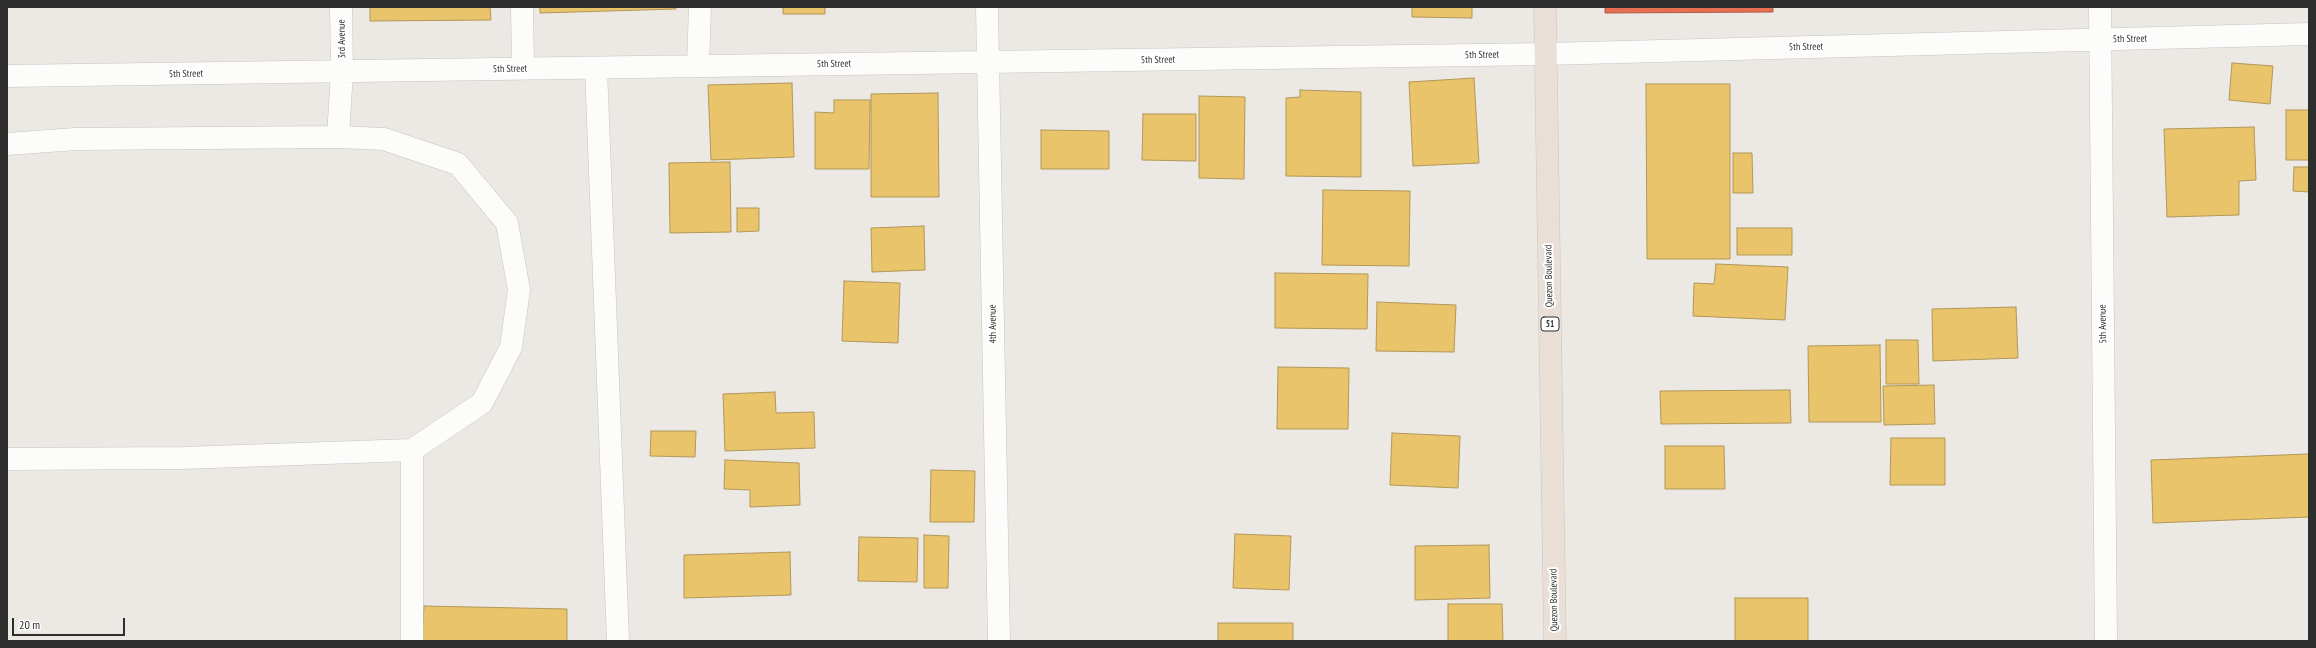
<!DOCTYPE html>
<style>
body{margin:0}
#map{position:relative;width:2316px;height:648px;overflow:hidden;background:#ece8e4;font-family:"PT Sans Narrow",sans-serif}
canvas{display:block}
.frame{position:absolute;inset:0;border:8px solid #2e2e2e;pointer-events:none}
.scale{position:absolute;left:12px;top:618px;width:113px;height:18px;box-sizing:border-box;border:2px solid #2e2e2e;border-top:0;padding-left:5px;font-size:12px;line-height:14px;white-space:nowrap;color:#2e2e2e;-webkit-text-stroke:3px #fff;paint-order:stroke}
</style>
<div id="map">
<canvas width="2316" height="648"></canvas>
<div class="frame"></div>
<div class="scale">20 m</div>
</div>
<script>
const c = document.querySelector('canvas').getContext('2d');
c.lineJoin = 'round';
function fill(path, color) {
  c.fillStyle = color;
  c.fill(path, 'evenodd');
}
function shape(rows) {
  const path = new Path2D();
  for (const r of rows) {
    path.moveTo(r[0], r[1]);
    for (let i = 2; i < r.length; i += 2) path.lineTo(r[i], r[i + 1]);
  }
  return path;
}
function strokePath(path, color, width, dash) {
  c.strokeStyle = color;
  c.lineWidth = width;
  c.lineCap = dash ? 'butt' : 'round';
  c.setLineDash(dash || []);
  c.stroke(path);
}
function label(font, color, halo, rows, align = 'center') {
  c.font = font + ' "PT Sans Narrow",sans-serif';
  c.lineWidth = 4;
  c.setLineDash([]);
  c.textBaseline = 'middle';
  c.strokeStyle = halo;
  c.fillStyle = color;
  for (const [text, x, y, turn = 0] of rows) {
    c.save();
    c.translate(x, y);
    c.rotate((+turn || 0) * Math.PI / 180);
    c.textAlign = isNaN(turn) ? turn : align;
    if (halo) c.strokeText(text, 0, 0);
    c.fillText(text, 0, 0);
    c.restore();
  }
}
const homes = shape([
 [370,7,490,7,491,20,370,21,370,7],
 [540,7,675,7,676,9,540,13,540,7],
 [783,7,825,7,825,14,783,14,783,7],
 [1412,7,1472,7,1472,18,1412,17,1412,7],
 [2232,63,2273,66,2270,104,2229,100,2232,63],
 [1474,78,1479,163,1413,166,1409,82,1474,78],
 [792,83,794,157,711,160,708,85,792,83],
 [1646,84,1730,84,1730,259,1647,259,1646,84],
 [1300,90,1361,92,1361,177,1286,176,1286,98,1300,97,1300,90],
 [938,93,939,197,871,197,871,94,938,93],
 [1199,96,1245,97,1244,179,1199,178,1199,96],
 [834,100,870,100,869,169,815,169,815,112,834,113,834,100],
 [2286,110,2309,110,2309,160,2286,160,2286,110],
 [1143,114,1196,114,1196,161,1142,160,1143,114],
 [2254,127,2256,180,2239,181,2239,215,2167,217,2164,129,2254,127],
 [1041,130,1109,131,1109,169,1041,169,1041,130],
 [1733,153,1752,153,1753,193,1733,193,1733,153],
 [730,162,731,232,670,233,669,163,730,162],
 [2294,167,2309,167,2309,192,2293,191,2294,167],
 [1323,190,1410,191,1409,266,1322,265,1323,190],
 [737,208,759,208,759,231,737,232,737,208],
 [924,226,925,270,872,272,871,228,924,226],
 [1737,228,1792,228,1792,255,1737,255,1737,228],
 [1716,264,1788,267,1785,320,1693,316,1694,283,1714,284,1716,264],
 [1275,273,1368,274,1367,329,1275,328,1275,273],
 [844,281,900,283,898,343,842,341,844,281],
 [1377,302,1456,305,1454,352,1376,351,1377,302],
 [2016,307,2018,358,1933,361,1932,309,2016,307],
 [1886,340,1918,340,1919,384,1886,384,1886,340],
 [1880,345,1881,422,1809,422,1808,346,1880,345],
 [1278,367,1349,368,1348,429,1277,429,1278,367],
 [1934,385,1935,424,1884,425,1883,386,1934,385],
 [1790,390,1791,423,1661,424,1660,391,1790,390],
 [775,392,776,413,814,412,815,448,725,451,723,394,775,392],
 [651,431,696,431,695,457,650,456,651,431],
 [1392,433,1460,436,1458,488,1390,485,1392,433],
 [1891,438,1945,438,1945,485,1890,485,1891,438],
 [1665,446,1724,446,1725,489,1665,489,1665,446],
 [2309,454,2309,517,2153,523,2151,460,2309,454],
 [725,460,799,463,800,505,750,507,750,490,724,489,725,460],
 [931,470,975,471,974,522,930,522,931,470],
 [1235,534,1291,536,1289,590,1233,588,1235,534],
 [924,535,949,536,948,588,924,588,924,535],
 [859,537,918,538,917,582,858,581,859,537],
 [1489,545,1490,598,1415,600,1415,546,1489,545],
 [790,552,791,595,684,598,684,555,790,552],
 [1735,598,1808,598,1808,641,1735,641,1735,598],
 [1448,604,1502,604,1503,641,1448,641,1448,604],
 [424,606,567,609,567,641,422,641,424,606],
 [1218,623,1293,623,1293,641,1218,641,1218,623]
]);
const shops = shape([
 [1605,7,1773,7,1773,12,1605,13,1605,7]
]);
const minor = shape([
 [522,7,523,68],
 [987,7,999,641],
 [2100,7,2106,641],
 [698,66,700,7],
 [596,68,618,641],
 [7,76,1546,54,2309,34],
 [338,137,342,71,341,7],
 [7,144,76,139,338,137,384,139,458,164,507,223,519,290,511,347,482,403,412,450,412,641],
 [7,459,183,458,412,450]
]);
const highway = shape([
 [1545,7,1555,641]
]);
const shields = [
 [1550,324,18]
];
const shieldNames = [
 ["51",1550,324]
];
const streetNames = [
 ["3rd Avenue",342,39,-91],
 ["5th Street",2130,39,-1],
 ["5th Street",1806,47,-1],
 ["5th Street",1482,55,-1],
 ["5th Street",1158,60,-1],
 ["5th Street",834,64,-1],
 ["5th Street",510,69,-1],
 ["5th Street",186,74,-1],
 ["Quezon Boulevard",1549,276,-91],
 ["4th Avenue",993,324,-91],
 ["5th Avenue",2103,324,-91],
 ["Quezon Boulevard",1554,600,-91]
];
fill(homes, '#e9c46a');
strokePath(homes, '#b19758', 1);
fill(shops, '#e76f51');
strokePath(shops, '#b05c46', 1);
strokePath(minor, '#c5c4c5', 23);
strokePath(highway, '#c6c5c4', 23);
strokePath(minor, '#fcfcfb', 22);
strokePath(highway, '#eadfd6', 22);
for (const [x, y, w] of shields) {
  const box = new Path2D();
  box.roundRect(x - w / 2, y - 7, w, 14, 3);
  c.fillStyle = '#fff';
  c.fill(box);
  strokePath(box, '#2e2e2e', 1);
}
label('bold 9px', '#2e2e2e', null, shieldNames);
label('10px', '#2e2e2e', '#fff', streetNames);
</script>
